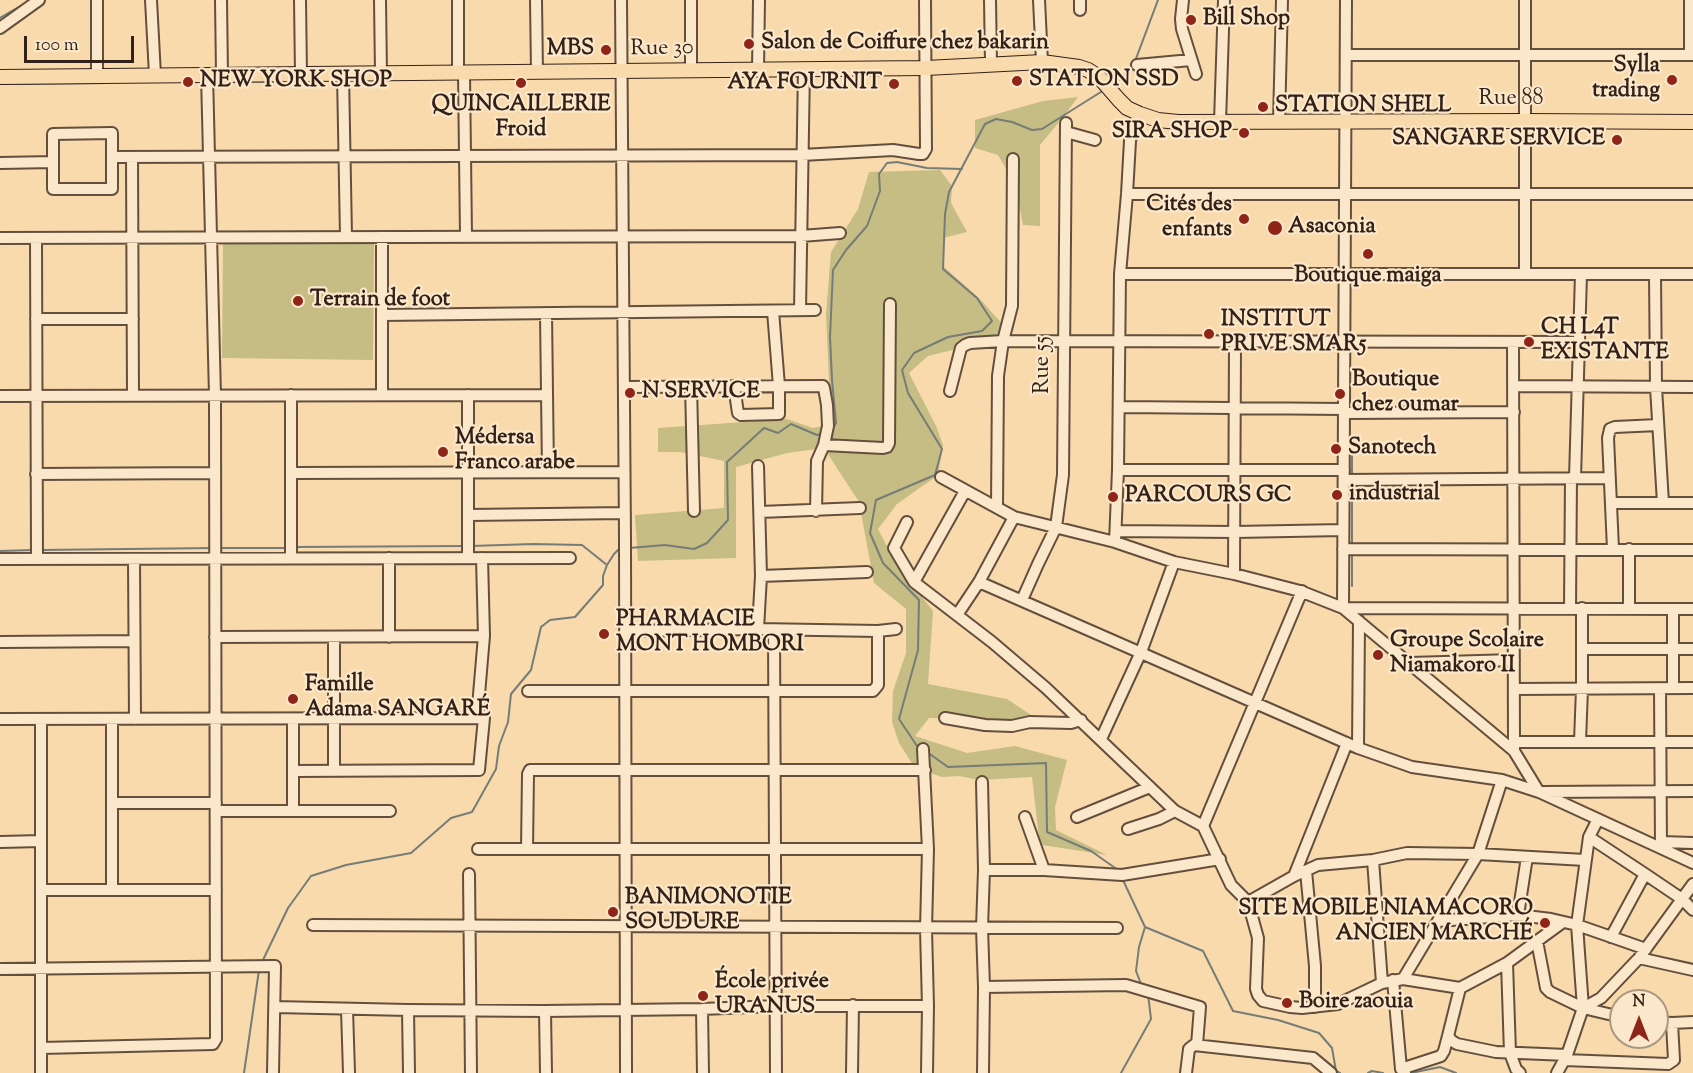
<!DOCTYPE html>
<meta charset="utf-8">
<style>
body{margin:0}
#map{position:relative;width:1693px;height:1073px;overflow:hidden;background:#f9daac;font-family:"Sorts Mill Goudy",serif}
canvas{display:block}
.north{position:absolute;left:1609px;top:989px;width:60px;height:60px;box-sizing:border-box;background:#fbe7c9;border:2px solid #ab9883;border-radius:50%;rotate:0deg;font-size:16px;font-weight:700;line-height:24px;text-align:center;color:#322119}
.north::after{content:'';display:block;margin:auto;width:21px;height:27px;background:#8f2418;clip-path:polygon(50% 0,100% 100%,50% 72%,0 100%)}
.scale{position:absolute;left:24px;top:36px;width:110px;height:27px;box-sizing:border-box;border:3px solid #322119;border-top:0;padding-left:8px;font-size:18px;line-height:21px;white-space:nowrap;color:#322119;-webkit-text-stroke:4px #fbe7c9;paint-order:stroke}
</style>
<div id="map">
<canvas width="1693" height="1073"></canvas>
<div class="north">N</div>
<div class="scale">100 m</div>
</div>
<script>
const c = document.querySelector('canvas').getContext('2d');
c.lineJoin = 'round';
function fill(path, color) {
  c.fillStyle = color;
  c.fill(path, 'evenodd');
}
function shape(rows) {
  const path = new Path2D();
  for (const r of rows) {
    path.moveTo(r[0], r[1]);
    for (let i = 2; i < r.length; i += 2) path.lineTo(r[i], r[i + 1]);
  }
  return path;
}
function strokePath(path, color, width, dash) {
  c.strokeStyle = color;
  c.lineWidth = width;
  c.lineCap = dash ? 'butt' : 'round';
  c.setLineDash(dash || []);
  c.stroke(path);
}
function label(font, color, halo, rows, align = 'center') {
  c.font = font + ' "Sorts Mill Goudy",serif';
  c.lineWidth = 4.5;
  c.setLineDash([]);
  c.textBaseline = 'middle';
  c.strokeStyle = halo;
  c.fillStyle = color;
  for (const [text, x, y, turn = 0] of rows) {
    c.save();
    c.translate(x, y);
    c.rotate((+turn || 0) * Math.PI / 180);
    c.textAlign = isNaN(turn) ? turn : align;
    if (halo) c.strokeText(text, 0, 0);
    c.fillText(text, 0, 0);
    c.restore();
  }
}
const green = shape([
 [1078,97,1060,121,1040,145,1040,226,1023,225,1015,184,998,155,975,148,975,120,1043,101],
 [940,170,952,186,951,203,967,232,943,238,943,266,980,299,1004,326,996,343,965,347,928,356,909,373,936,426,943,445,938,475,897,504,878,529,894,560,933,611,928,684,1007,699,1040,721,929,718,915,736,967,753,1015,746,1067,760,1055,807,1056,830,1107,855,1042,845,1039,838,1032,777,979,780,959,776,942,777,915,768,899,743,892,722,893,691,906,653,906,609,874,583,859,502,824,448,787,453,736,467,736,558,638,561,635,515,724,508,724,461,680,452,658,452,658,428,787,419,813,428,831,424,826,314,831,252,858,209,869,172],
 [223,242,374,244,373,360,222,358]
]);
const stream = shape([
 [0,18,29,1],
 [210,82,307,81],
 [3,84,106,83],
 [1111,85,1122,78,1134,64,1158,0],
 [831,432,836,423,832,380,830,337,833,270,846,250,867,226,880,191,879,174,887,163,897,162,927,168,962,169],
 [1352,478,1352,452],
 [471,546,533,544,582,545,607,565],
 [294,547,465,546],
 [1352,547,1352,483],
 [219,548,288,548],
 [629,548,665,545,694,549,707,543,728,520,727,462,764,428,778,433,791,424,817,435,822,434],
 [42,550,213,548],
 [0,551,33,550],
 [1352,586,1352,552],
 [920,748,917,746,899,719,918,650,919,600,883,563,870,533,876,500,935,475,942,449,908,393,902,370,914,353,948,337,982,331,992,321,977,298,943,269,945,214,949,192,985,124,996,119,1012,122,1032,130,1042,129,1104,90],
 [927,752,948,767,1046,763,1047,832,1091,851,1118,870],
 [1122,878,1145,927,1203,951,1233,1011,1278,1020,1319,1033,1332,1048,1336,1071,1340,1073],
 [262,962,288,908,311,876,346,865,411,853,451,818,472,812,496,769,499,746,508,722,511,694,531,670,541,627,550,620,575,617,603,585,603,576,607,565,614,554,620,548],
 [1141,984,1136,971,1139,947,1145,927],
 [244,1073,259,970],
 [1121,1073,1151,1019,1148,994],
 [1368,1073,1372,1071,1383,1073],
 [1411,1073,1440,1067,1456,1073]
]);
const minor = shape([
 [97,0,97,75],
 [151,0,155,75],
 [221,0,222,74],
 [300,0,301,74],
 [380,0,381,73],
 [458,0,458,73],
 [536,0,537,72],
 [621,0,625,537,626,1073],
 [691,0,691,70],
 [990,0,991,64],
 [1039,0,1042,62],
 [1080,0,1080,10],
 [1183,0,1181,19,1182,29,1196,74],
 [1690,0,1690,55],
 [0,28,39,0],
 [1346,55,1693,55],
 [1137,65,1191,60],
 [758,69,759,0],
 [464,73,466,237],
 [343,74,346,237],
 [1220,122,1224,0],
 [1279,122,1282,0],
 [1066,132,1095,140],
 [112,133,112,189,53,189,53,134,112,133],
 [112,157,802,155,893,150,919,154,923,154,926,149,925,0],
 [132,157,133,396],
 [0,163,53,162],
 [1127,194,1693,194],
 [382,237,382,395],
 [0,238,801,236,840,233],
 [36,238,37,559],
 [1120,274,1693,274],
 [1525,274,1525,0],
 [1655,274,1656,387,1663,503],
 [800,310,804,69],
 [546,313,548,472],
 [382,315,815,310],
 [36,319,133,319],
 [1513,342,1514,751],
 [691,386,694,511],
 [734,386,738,413,741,415,779,414,779,386,773,311],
 [1513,386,1693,387],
 [624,387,823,386,824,388,827,405,828,426,824,445,817,461,816,511],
 [950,391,961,348,965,345,970,343,1003,341,1579,342],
 [291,395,291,558],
 [468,395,468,558],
 [0,396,547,395],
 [1119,407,1344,409],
 [1344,413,1514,412],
 [824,445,883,448,887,447,889,443,890,304],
 [758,466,761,576,758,629],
 [1118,470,1344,470],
 [291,473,624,472],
 [36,474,215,473],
 [941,477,1014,517,1115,542,1174,562,1234,574,1300,591,1343,608,1514,751,1539,792],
 [1575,478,1581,274],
 [1344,480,1610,478],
 [1611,503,1693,503],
 [997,507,998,376,1003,341,1012,306,1013,159],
 [760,512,860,508],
 [469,515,625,513],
 [907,522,894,548,914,582,992,642,1046,688,1175,811,1203,826,1231,885,1248,902,1258,938,1256,989,1258,995,1263,1001,1290,1007,1302,1008,1338,1004,1382,983,1403,979,1460,988,1507,963,1563,922],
 [1117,531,1235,532,1343,530],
 [1115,542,1118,470,1120,274,1127,194,1130,141,1133,127,1140,114],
 [1343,549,1693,550],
 [1613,549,1608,438,1610,429,1615,427,1658,425],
 [1629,549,1629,609],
 [389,558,389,637],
 [0,559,570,558],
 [134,559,135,719],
 [1234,574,1235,342],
 [761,576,867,572],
 [914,582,965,491],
 [979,582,1358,748,1412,767,1502,780,1539,792,1693,863],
 [1022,600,1038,564,1056,527,1063,475,1066,123],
 [1343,608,1346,0],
 [1343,608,1693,609],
 [1570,608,1571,478],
 [1673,609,1673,688],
 [957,615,979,582,1014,517],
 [774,630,776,1073],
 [625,631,758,629,878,631],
 [215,637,484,636],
 [334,637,334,771],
 [0,642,134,641],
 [1582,649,1693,649],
 [1410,663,1514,660],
 [1514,689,1693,688],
 [1660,689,1661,848],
 [528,691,873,691,878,685,878,631,896,629],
 [477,718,484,636,482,558],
 [945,718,985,725,1012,726,1030,722,1071,723,1081,720],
 [0,719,484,718,479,770,293,771],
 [41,719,41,1073],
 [112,719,112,890],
 [293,719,293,811],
 [1101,739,1141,652,1174,562],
 [1580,741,1582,689,1582,608],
 [1514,742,1693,742],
 [1358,748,1359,621],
 [923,749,928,849,926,929,928,1006,927,1073],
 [982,782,984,870,982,928,984,987,983,1073],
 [1543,792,1693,791],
 [112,803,216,803],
 [216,811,390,811],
 [1025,817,1044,870],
 [1077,817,1150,787],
 [1203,826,1302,591],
 [1128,829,1159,819,1175,811],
 [1589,837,1645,874,1682,899,1693,910],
 [0,842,41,841],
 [1661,842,1693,843],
 [478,849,928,849],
 [527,849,528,774,530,770,925,770],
 [1373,860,1382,983],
 [984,870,1044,870,1122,875,1220,859],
 [1306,871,1315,966,1315,1007],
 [469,874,471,1073],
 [1294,876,1347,743],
 [41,890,216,890],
 [1248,902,1294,876,1318,865,1373,860,1407,853,1478,854,1585,860],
 [1518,915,1527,857],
 [1438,921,1518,915,1551,919,1577,925,1646,949],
 [313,925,1117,928],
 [1611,937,1645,874],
 [1537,941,1546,988,1550,992,1583,1008,1621,1017],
 [1639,958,1693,970],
 [1507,963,1510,1053,1516,1069,1520,1073],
 [0,969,275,966,273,1073],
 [1403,979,1478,854,1502,780],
 [1393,980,1401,1069],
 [984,987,1126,985,1200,1007,1197,1045],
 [1460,988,1448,1036,1452,1041,1457,1044,1496,1052,1567,1055],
 [275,1007,408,1010,545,1011,702,1009,776,1006,928,1006],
 [1583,1008,1577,925,1589,837,1598,819],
 [347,1009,349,1073],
 [702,1009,703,1073],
 [408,1010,409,1073],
 [545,1011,546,1073],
 [1657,1022,1672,1023,1693,1022],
 [41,1048,213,1044,216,1039,215,396,207,75],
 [1565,1060,1668,1064,1674,1060,1672,1023],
 [1405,1072,1401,1069,1441,1056,1444,1051,1448,1036],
 [852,1073,853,1005],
 [1186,1073,1189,1049,1194,1045,1313,1058,1331,1073],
 [1557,1073,1567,1055,1583,1008,1601,998,1639,958,1693,884]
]);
const major = shape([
 [0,77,926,68,1042,62,1079,67,1088,70,1099,77,1119,100,1127,108,1140,114,1158,120,1178,122,1525,121,1693,122]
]);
const markers = [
 [1191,20,6,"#8f2418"],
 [749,44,6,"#8f2418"],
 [606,50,6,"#8f2418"],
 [1672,80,6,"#8f2418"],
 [1017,81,6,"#8f2418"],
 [188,82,6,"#8f2418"],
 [521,83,6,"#8f2418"],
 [894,84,6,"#8f2418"],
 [1263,107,6,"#8f2418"],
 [1244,133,6,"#8f2418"],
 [1617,140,6,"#8f2418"],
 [1244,219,6,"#8f2418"],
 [1275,228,8,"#8f2418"],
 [1368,254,6,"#8f2418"],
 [298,301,6,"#8f2418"],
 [1209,334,6,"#8f2418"],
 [1529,342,6,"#8f2418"],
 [630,393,6,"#8f2418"],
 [1340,394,6,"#8f2418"],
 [1336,449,6,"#8f2418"],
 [443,452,6,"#8f2418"],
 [1337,495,6,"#8f2418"],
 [1113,497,6,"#8f2418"],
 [604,634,6,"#8f2418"],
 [1378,655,6,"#8f2418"],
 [293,699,6,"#8f2418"],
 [613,912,6,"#8f2418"],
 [1545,923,6,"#8f2418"],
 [703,996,6,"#8f2418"],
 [1287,1003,6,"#8f2418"]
];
const poiNames = [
 ["Bill Shop",1203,20],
 ["Salon de Coiffure chez bakarin",761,44],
 ["MBS",594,50,"right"],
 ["Sylla",1660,67,"right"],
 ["trading",1660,92,"right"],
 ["STATION SSD",1029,81],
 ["NEW YORK SHOP",200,82],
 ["AYA FOURNIT",882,84,"right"],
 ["QUINCAILLERIE",521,106,"center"],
 ["Froid",521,131,"center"],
 ["STATION SHELL",1275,107],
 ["SIRA SHOP",1232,133,"right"],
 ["SANGARE SERVICE",1605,140,"right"],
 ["Cités des",1232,206,"right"],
 ["enfants",1232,231,"right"],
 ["Asaconia",1288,228],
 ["Boutique maiga",1368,277,"center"],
 ["Terrain de foot",310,301],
 ["INSTITUT",1221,321],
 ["PRIVE SMAR5",1221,346],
 ["CH L4T",1541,329],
 ["EXISTANTE",1541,354],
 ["Boutique",1352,381],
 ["chez oumar",1352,406],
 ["N SERVICE",642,393],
 ["Médersa",455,439],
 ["Franco arabe",455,464],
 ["Sanotech",1348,449],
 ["industrial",1349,495],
 ["PARCOURS GC",1125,497],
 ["PHARMACIE",616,621],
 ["MONT HOMBORI",616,646],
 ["Groupe Scolaire",1390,642],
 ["Niamakoro II",1390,667],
 ["Famille",305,686],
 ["Adama SANGARÉ",305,711],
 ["BANIMONOTIE",625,899],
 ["SOUDURE",625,924],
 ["SITE MOBILE NIAMACORO",1533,910,"right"],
 ["ANCIEN MARCHÉ",1533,935,"right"],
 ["École privée",715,983],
 ["URANUS",715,1008],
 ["Boire zaouia",1299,1003]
];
const streetNames = [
 ["Rue 30",662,50,-1],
 ["Rue 88",1511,100],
 ["Rue 55",1044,365,-90]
];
fill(green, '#c5bd84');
strokePath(stream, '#767c77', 2);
strokePath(minor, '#644f3e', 14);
strokePath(major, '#322119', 16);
strokePath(minor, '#fbe7c9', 10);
strokePath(major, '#f9daac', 14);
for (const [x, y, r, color] of markers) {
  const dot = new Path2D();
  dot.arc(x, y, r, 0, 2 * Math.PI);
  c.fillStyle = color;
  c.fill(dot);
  strokePath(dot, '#fbe7c9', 2);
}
label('bold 22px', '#322119', '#fbe7c9', poiNames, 'left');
label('22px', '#322119', '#fbe7c9', streetNames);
</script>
